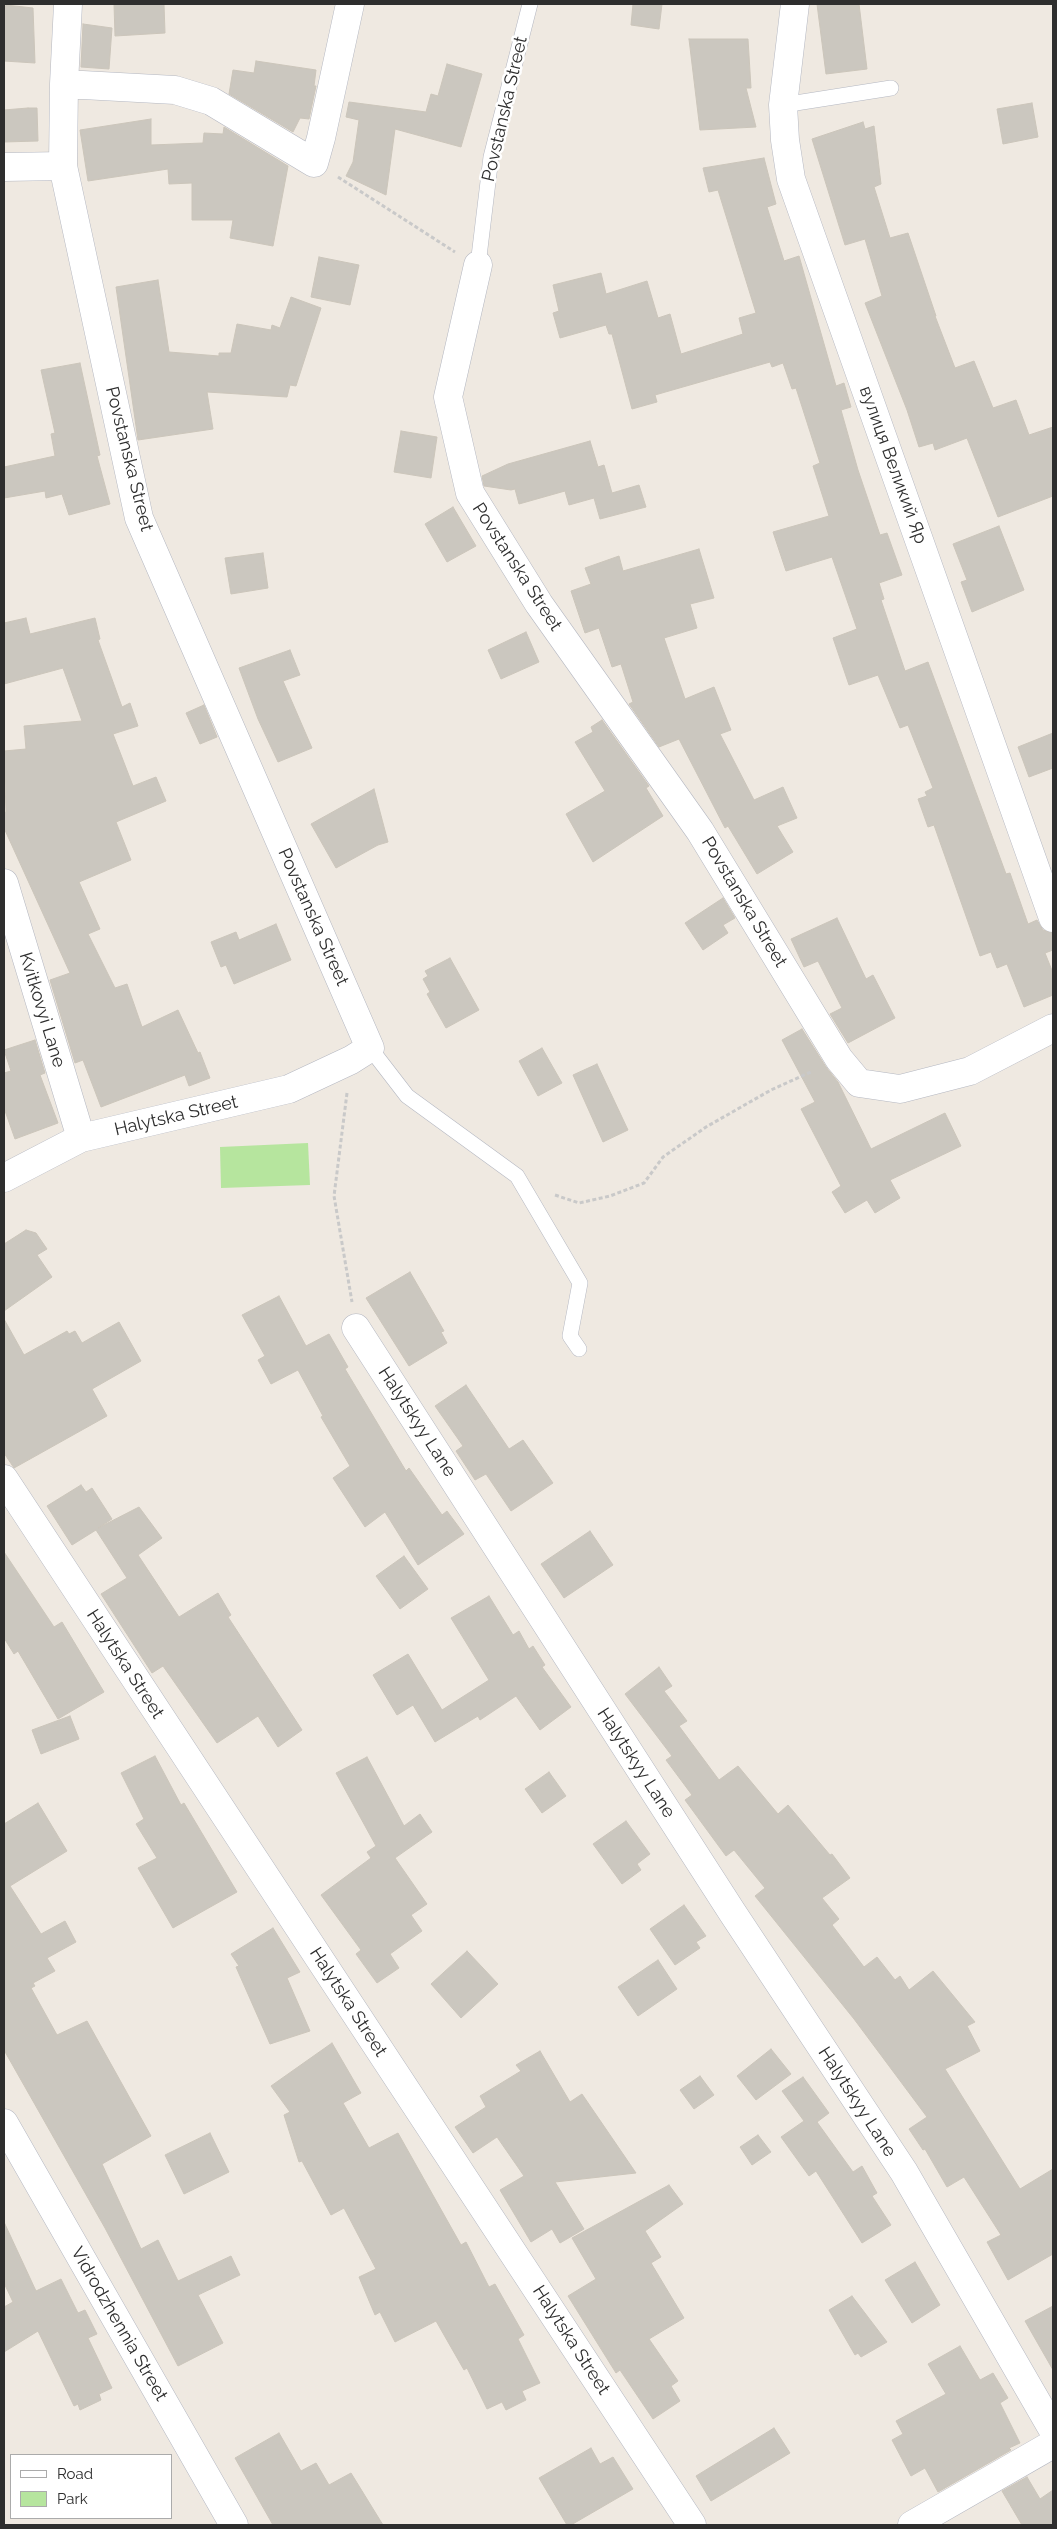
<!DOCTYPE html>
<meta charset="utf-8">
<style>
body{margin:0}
#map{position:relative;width:1057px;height:2529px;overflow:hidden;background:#efe9e1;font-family:Raleway,sans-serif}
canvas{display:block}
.frame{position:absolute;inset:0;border:5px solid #2e2e2e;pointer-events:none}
.legend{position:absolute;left:10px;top:2454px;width:162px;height:65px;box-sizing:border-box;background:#fff;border:1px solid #ababab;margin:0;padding:6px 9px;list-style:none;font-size:15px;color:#2e2e2e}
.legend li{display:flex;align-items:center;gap:10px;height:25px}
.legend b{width:25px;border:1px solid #ababab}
</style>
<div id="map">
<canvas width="1057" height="2529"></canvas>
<div class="frame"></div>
<ul class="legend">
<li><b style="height:6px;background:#fff"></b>Road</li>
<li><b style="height:14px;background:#b6e59e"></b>Park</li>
</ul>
</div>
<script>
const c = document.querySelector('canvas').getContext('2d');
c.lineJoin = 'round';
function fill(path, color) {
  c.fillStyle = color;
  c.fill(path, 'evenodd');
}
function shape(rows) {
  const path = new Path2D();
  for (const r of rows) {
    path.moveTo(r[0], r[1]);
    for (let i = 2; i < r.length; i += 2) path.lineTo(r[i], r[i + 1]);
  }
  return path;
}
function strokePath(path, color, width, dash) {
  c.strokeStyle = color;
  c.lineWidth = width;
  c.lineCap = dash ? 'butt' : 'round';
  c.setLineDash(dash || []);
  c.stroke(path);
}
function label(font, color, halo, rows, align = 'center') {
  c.font = font + ' Raleway,sans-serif';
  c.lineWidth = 5;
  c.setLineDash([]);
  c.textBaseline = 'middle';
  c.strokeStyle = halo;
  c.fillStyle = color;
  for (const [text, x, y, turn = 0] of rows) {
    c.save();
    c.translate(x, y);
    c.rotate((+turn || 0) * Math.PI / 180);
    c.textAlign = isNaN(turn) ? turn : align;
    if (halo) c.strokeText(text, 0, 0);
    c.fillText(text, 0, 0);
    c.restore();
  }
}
const green = shape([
 [308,1143,310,1185,221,1188,220,1147]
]);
const building = shape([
 [114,4,164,4,165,33,115,36,114,4],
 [633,4,662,4,659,29,631,25,633,4],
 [817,4,859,4,867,69,826,74,817,4],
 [6,5,33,8,35,63,4,61,4,11,6,5],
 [83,24,112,28,109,69,81,67,83,24],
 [689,39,748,39,751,88,746,88,756,127,700,130,689,39],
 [256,61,316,70,314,86,316,86,309,119,300,118,293,132,229,94,233,70,254,73,256,61],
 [447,64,482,74,461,147,395,129,386,195,346,176,353,162,359,120,346,117,349,102,426,112,431,94,438,96,447,64],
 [1032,103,1038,137,1003,144,997,109,1032,103],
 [28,108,37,108,38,141,4,142,4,110,28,108],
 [151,119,151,145,203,143,204,133,223,134,224,127,288,166,273,246,230,238,233,220,192,220,192,183,169,184,168,169,88,181,80,130,151,119],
 [863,122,865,129,874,126,881,184,874,187,890,238,908,233,936,316,935,316,955,368,974,361,993,408,1016,400,1029,435,1053,427,1053,496,998,517,967,438,935,450,933,443,919,447,907,410,865,303,882,296,865,239,845,245,812,139,863,122],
 [764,158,776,204,767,207,784,261,799,256,836,386,844,383,851,407,841,410,858,470,880,535,887,533,902,575,879,583,884,599,881,600,905,671,928,662,1006,874,1010,873,1028,924,1037,920,1043,930,1053,933,1053,950,1045,953,1053,973,1053,995,1024,1007,1007,964,997,968,991,952,980,956,934,825,928,827,918,799,927,796,925,792,933,788,908,725,900,728,878,675,849,685,833,638,857,629,832,557,786,571,773,532,829,516,813,466,820,463,796,388,792,389,783,363,772,367,770,362,655,395,657,402,632,409,612,334,609,334,606,325,560,338,553,313,559,311,553,285,601,273,606,294,647,281,658,318,670,314,681,354,743,334,739,318,756,313,718,190,709,192,703,168,764,158],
 [319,257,359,265,350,305,311,297,319,257],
 [158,280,169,352,219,356,219,353,231,353,237,324,271,330,272,325,280,328,291,297,321,308,296,386,290,385,287,397,207,392,213,429,138,440,116,287,158,280],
 [80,363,100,455,97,456,110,504,69,515,62,494,46,498,45,491,4,498,4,467,55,456,51,434,55,433,41,370,80,363],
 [401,431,437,437,431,478,394,472,401,431],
 [590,441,598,467,604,465,612,493,639,485,646,507,600,519,594,498,569,505,565,491,519,504,515,489,511,490,484,486,482,476,508,464,590,441],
 [453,507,476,546,447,562,425,524,453,507],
 [999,526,1024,590,972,612,961,582,967,580,953,544,999,526],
 [699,549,714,598,690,604,697,628,664,638,685,699,714,687,731,730,720,734,754,800,783,787,797,818,777,826,793,852,757,874,728,826,725,828,679,739,659,747,629,704,633,702,621,664,612,667,599,628,585,633,571,591,591,584,585,568,619,556,623,571,699,549],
 [263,553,268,588,231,594,225,558,263,553],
 [26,618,30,634,95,618,100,639,98,640,122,707,130,703,138,726,113,734,133,786,156,777,166,801,116,822,131,860,79,882,100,929,88,934,115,988,127,984,142,1027,178,1010,198,1053,200,1052,210,1078,189,1086,185,1075,101,1107,83,1060,75,1063,50,980,70,973,4,828,4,813,6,812,4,751,26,749,24,726,82,721,63,668,4,684,4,623,26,618],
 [526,632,539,662,501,679,488,650,526,632],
 [290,650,300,675,283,681,312,748,278,762,258,719,239,668,290,650],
 [204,705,217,737,200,744,186,713,204,705],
 [602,720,649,786,646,788,663,816,593,862,566,814,605,791,575,742,593,732,591,727,602,720],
 [1053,733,1053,768,1029,777,1018,747,1053,733],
 [374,789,388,842,378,845,336,868,311,824,374,789],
 [723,898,735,918,723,925,728,933,703,950,685,923,723,898],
 [837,918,866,979,873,975,895,1018,848,1043,830,1014,842,1008,818,961,804,967,791,939,837,918],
 [276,924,291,960,234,984,226,965,221,967,211,942,236,932,239,940,276,924],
 [450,958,479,1010,446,1028,427,994,430,992,423,979,428,976,425,971,450,958],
 [802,1029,826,1067,838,1082,871,1149,945,1113,961,1146,890,1180,900,1198,875,1213,867,1200,845,1213,832,1192,841,1186,801,1109,815,1102,782,1040,802,1029],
 [35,1040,45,1073,40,1075,58,1123,15,1139,4,1108,4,1073,11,1071,4,1050,35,1040],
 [542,1048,562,1083,538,1096,519,1061,542,1048],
 [597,1064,628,1130,603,1142,573,1075,597,1064],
 [26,1230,36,1233,47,1249,37,1255,52,1277,4,1311,4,1244,26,1230],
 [410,1272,444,1331,441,1332,447,1343,409,1366,366,1298,410,1272],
 [279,1296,306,1346,329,1334,348,1367,345,1369,406,1471,409,1468,442,1515,447,1511,464,1534,418,1565,385,1512,365,1527,333,1478,350,1466,321,1417,323,1416,298,1370,271,1384,258,1360,265,1356,242,1315,279,1296],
 [4,1319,24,1355,67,1331,69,1334,75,1331,82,1343,119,1322,141,1361,92,1389,107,1416,14,1468,4,1453,4,1319],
 [466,1385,509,1449,523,1440,553,1483,511,1511,486,1474,475,1480,456,1451,463,1446,435,1406,466,1385],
 [81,1485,86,1492,92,1488,112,1519,98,1528,139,1507,162,1538,138,1555,179,1617,218,1593,231,1615,228,1617,302,1730,278,1747,258,1716,217,1743,163,1666,152,1673,101,1594,127,1578,96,1530,72,1545,47,1506,81,1485],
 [590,1531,613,1565,564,1598,541,1564,590,1531],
 [4,1552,54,1627,62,1622,104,1692,58,1719,18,1651,14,1654,4,1638,4,1552],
 [404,1556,428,1589,400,1609,376,1576,404,1556],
 [489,1596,513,1635,519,1631,529,1649,533,1646,545,1665,542,1667,571,1707,540,1730,516,1696,480,1720,478,1716,435,1742,413,1705,397,1715,373,1675,408,1654,442,1710,489,1680,451,1618,489,1596],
 [659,1667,672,1686,664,1691,687,1721,679,1726,719,1780,738,1766,778,1814,788,1805,830,1855,832,1854,850,1878,822,1898,839,1919,832,1925,864,1967,877,1957,895,1980,900,1976,909,1990,933,1971,975,2022,967,2026,980,2051,945,2069,1020,2189,1053,2169,1053,2254,1008,2280,987,2242,1001,2235,964,2177,947,2187,925,2149,923,2150,909,2129,927,2117,854,2019,755,1896,765,1888,734,1850,726,1856,685,1800,692,1795,666,1760,672,1756,625,1694,659,1667],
 [70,1716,79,1739,41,1754,32,1730,70,1716],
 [155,1756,181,1805,184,1803,237,1892,173,1928,138,1868,157,1858,136,1824,144,1819,121,1773,155,1756],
 [367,1757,404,1826,420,1814,432,1832,395,1858,427,1904,411,1915,422,1931,390,1954,399,1968,377,1983,356,1954,361,1950,321,1895,371,1858,367,1852,376,1846,336,1773,367,1757],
 [549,1772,566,1796,542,1813,525,1789,549,1772],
 [38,1803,67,1851,10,1886,41,1934,65,1921,76,1942,47,1958,55,1971,33,1983,35,1986,31,1988,57,2035,87,2021,151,2136,102,2164,141,2249,158,2240,178,2281,231,2256,240,2275,198,2295,223,2343,178,2366,105,2228,4,2050,4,1824,38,1803],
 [626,1821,650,1854,637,1864,641,1870,622,1884,593,1844,626,1821],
 [684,1905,706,1936,696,1942,700,1948,675,1965,650,1929,684,1905],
 [273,1928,300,1972,287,1978,310,2031,270,2044,236,1967,239,1966,231,1954,273,1928],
 [467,1951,498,1984,461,2018,431,1984,467,1951],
 [658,1960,677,1989,638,2016,618,1987,658,1960],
 [332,2043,361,2093,343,2103,369,2148,398,2133,461,2245,466,2242,489,2287,495,2284,524,2335,518,2339,540,2383,522,2391,526,2400,506,2410,502,2402,487,2409,467,2368,464,2370,436,2321,395,2342,380,2312,375,2315,359,2277,376,2269,344,2208,331,2215,302,2161,299,2162,284,2115,290,2112,271,2086,332,2043],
 [771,2049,791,2074,756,2100,737,2076,771,2049],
 [540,2051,570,2102,582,2094,636,2173,555,2182,584,2229,560,2243,552,2229,531,2242,500,2190,524,2176,497,2137,473,2153,455,2127,486,2107,480,2096,521,2071,516,2065,540,2051],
 [700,2076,714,2095,694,2109,680,2090,700,2076],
 [803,2077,829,2113,817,2122,853,2172,862,2166,877,2193,872,2196,891,2225,862,2243,816,2171,809,2176,781,2137,804,2121,782,2091,803,2077],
 [210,2133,229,2172,184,2194,165,2155,210,2133],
 [758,2135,771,2152,752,2165,740,2147,758,2135],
 [669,2185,683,2204,645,2231,661,2257,651,2263,684,2318,649,2339,678,2381,671,2386,680,2401,653,2419,620,2370,616,2373,568,2296,596,2279,572,2238,669,2185],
 [4,2222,36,2291,61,2279,78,2313,85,2310,97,2334,88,2338,112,2388,99,2394,101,2400,80,2410,78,2404,74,2406,38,2331,4,2352,4,2307,13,2302,4,2283,4,2222],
 [915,2262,940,2305,912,2323,885,2280,915,2262],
 [852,2296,887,2342,861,2357,858,2353,855,2355,829,2310,852,2296],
 [1053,2306,1053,2370,1025,2321,1053,2306],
 [960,2346,980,2380,993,2373,1008,2398,1000,2403,1020,2443,1009,2448,1011,2450,938,2492,925,2468,911,2476,892,2440,903,2434,896,2421,946,2394,928,2364,960,2346],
 [774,2428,790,2453,711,2501,696,2476,774,2428],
 [279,2433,301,2471,316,2463,329,2485,351,2473,383,2525,273,2525,235,2458,279,2433],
 [591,2448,600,2464,613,2457,633,2489,571,2525,567,2525,539,2478,591,2448],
 [1027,2477,1040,2499,1053,2490,1053,2525,1022,2525,1002,2491,1027,2477]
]);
const path = shape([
 [338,177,455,252],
 [347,1093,334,1196,352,1302],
 [555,1195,579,1203,610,1196,644,1183,663,1157,706,1127,771,1090,813,1071]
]);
const lane = shape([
 [783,105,891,88],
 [478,265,491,157,530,4],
 [370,1048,407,1096,517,1176,580,1283,570,1336,579,1349]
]);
const street = shape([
 [795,4,783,105,785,140,791,179,1053,918],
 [64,84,175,90,211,101,314,163,321,138,350,4],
 [4,167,63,166],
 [478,265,448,397,470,493,539,604,700,831,839,1059,859,1083,900,1089,970,1071,1053,1028],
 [4,883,81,1138],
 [4,1178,81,1138,289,1089,351,1060,370,1048,139,518,63,166,64,84,68,4],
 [356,1328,732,1912,904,2172,1053,2430],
 [4,1479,692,2525],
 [4,2123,234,2525],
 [912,2525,1053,2444]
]);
const streetNames = [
 ["Povstanska Street",505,109,-77],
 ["Povstanska Street",129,459,76],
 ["вулиця Великий Яр",893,465,70],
 ["Povstanska Street",517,567,57],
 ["Povstanska Street",744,902,59],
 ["Povstanska Street",313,917,66],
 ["Kvitkovyi Lane",42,1010,73],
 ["Halytska Street",176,1116,-13],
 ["Halytskyy Lane",417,1422,57],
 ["Halytska Street",125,1664,57],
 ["Halytskyy Lane",636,1763,57],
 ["Halytska Street",348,2002,57],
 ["Halytskyy Lane",857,2102,57],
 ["Vidrodzhennia Street",119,2324,60],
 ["Halytska Street",571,2340,57]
];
fill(green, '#b6e59e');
fill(building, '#cbc7bf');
strokePath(building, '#cbc5ba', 1);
strokePath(lane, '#b4b7c1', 16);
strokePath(street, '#b4b7c1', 29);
strokePath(path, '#c9c9c9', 3, [4, 2.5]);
strokePath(lane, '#fff', 15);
strokePath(street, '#fff', 28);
label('18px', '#2e2e2e', '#fff', streetNames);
</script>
